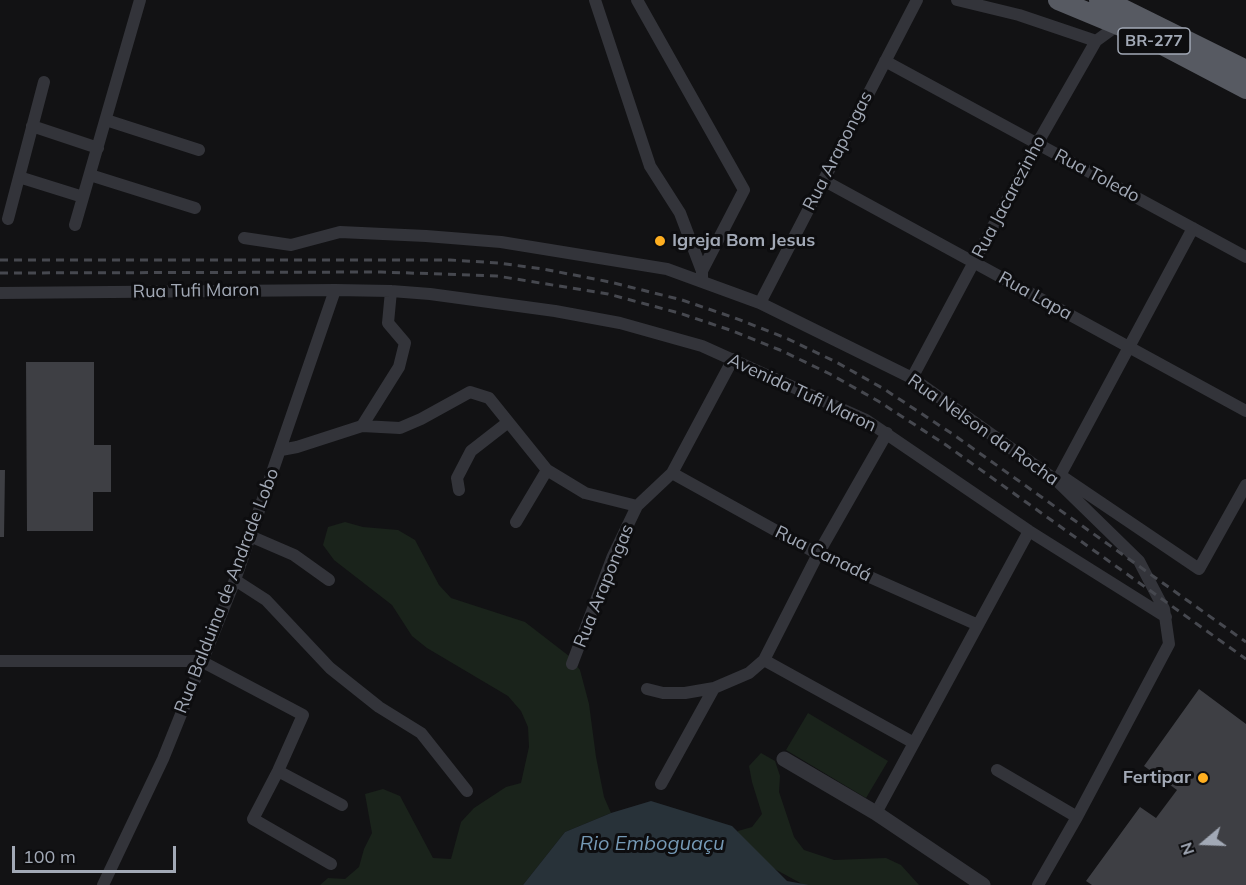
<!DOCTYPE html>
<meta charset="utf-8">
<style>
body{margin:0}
#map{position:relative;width:1246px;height:885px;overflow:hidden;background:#121214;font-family:Mulish,sans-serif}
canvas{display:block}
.north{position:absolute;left:1174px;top:813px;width:60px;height:60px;-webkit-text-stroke:4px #0d0d0f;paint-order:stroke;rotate:251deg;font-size:16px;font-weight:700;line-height:24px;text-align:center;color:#a2a9b6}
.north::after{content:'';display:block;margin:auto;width:21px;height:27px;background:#a2a9b6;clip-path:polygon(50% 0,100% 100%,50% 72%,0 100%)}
.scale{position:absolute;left:12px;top:846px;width:164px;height:27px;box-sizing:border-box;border:3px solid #a2a9b6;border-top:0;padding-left:8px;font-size:18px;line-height:21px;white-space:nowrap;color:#a2a9b6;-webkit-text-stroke:4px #0d0d0f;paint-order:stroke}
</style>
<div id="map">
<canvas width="1246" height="885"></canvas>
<div class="north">N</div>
<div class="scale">100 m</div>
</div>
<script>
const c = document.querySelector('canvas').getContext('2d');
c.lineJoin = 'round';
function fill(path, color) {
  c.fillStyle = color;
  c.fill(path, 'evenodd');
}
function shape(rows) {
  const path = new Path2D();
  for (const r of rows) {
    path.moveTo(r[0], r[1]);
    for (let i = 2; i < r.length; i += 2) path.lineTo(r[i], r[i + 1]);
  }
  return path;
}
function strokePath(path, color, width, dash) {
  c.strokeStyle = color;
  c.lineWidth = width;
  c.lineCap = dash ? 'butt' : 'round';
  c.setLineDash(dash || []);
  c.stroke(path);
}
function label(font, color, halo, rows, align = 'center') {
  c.font = font + ' Mulish,sans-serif';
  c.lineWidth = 6;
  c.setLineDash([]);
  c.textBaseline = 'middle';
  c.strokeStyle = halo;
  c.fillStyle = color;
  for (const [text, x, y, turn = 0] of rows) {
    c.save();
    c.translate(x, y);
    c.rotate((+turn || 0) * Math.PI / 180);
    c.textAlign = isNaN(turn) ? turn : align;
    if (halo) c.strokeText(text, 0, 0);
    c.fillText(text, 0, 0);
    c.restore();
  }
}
const green = shape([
 [345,522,363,527,398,530,415,540,439,585,451,598,525,622,569,656,580,670,589,704,596,757,604,797,611,813,565,832,523,885,320,885,328,878,345,879,359,867,364,849,372,833,365,794,383,789,400,796,433,858,451,859,461,822,474,808,506,787,521,783,529,747,528,727,521,711,508,696,427,648,412,636,392,605,334,560,323,545,328,527],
 [808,713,888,761,866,798,786,750],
 [761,753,775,761,780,776,779,792,794,837,804,850,834,860,886,858,901,865,919,885,804,885,738,849,738,831,752,827,762,814,752,782,749,766]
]);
const water = shape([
 [651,801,732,826,787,881,809,885,523,885,565,832,611,813]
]);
const building = shape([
 [26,362,94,362,94,445,111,445,111,492,93,492,93,531,27,531],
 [0,470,5,470,4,537,0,537],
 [1199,689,1246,724,1246,885,1092,885,1086,881,1140,807,1156,818,1177,790,1144,766]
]);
const minor = shape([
 [595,0,650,166,680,213,702,271],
 [637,0,744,190,702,271,702,281],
 [957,0,1019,15,1096,41],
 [885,61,1246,257],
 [106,120,199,150],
 [32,126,98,148],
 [90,175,195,208],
 [19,177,83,197],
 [823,180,1246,411],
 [8,219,44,82],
 [75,225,140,0],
 [244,238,291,245,340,232,426,236,501,242,667,269,760,303,912,378,1057,481,1139,561,1164,609,1169,644,1077,817,1038,885],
 [0,293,335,290,391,291,430,294,555,311,620,323,702,346,866,420,1029,531,1166,617],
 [760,303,917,0],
 [912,378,1037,144,1096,41,1118,25],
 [362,426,399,367,405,343,388,323,391,291],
 [281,450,297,447,362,426,400,428,421,419,470,392,489,398,547,470,585,493,637,506],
 [672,473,818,554,978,625],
 [1060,475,1199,569,1246,485],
 [1057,481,1193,228],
 [459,490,457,478,471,451,507,423],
 [516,522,547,470],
 [250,536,294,555,329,580],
 [235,580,266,600,330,668,379,707,421,733,467,791],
 [764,660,914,743],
 [0,661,201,661,303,715,278,771,253,819,331,864],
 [572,664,613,556,637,506,672,473,733,359],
 [647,689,663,693,685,693,714,688,749,673,764,660,818,554,887,433],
 [997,770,1077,817],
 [278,771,342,805],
 [661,784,714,688],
 [876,813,1029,531],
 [103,885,163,759,235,580,335,290]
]);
const tertiary = shape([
 [784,759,876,813,983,885]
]);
const trunk = shape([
 [1058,0,1147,37,1246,89],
 [1099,0,1119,7,1246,70]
]);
const rail = shape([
 [0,260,450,260,498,263,543,269,610,282,682,300,735,318,786,338,836,362,884,389,954,435,1246,642],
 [0,273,381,272,497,276,608,294,679,313,730,330,780,350,830,374,878,401,946,445,1246,659]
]);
const markers = [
 [660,241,6,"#ffaf20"],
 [1203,778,6,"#ffaf20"]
];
const shields = [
 [1154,41,72]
];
const shieldNames = [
 ["BR-277",1154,41]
];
const streetNames = [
 ["Rua Arapongas",838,151,-63],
 ["Rua Toledo",1097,176,28],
 ["Rua Jacarezinho",1009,197,-62],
 ["Rua Tufi Maron",196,291,-1],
 ["Rua Lapa",1035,296,29],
 ["Avenida Tufi Maron",802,393,25],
 ["Rua Nelson da Rocha",983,430,35],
 ["Rua Canadá",823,554,26],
 ["Rua Arapongas",604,586,-68],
 ["Rua Balduina de Andrade Lobo",227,591,-69]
];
const poiNames = [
 ["Igreja Bom Jesus",672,241],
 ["Fertipar",1191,778,"right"]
];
const waterNames = [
 ["Rio Emboguaçu",652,844]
];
fill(green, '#1a231b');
fill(water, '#283239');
fill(building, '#3e3f44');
strokePath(minor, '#33343a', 12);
strokePath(tertiary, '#33343a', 15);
strokePath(trunk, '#575a62', 20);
strokePath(rail, '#46484f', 3, [8, 6]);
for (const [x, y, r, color] of markers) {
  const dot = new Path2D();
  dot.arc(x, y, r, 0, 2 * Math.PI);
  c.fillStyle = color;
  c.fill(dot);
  strokePath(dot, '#0d0d0f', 2);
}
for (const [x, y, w] of shields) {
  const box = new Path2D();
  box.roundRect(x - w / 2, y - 13, w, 26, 4.5);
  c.fillStyle = '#0d0d0f';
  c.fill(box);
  strokePath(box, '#a2a9b6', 1.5);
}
label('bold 16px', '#a2a9b6', null, shieldNames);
label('18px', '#a2a9b6', '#0d0d0f', streetNames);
label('bold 18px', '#a2a9b6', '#0d0d0f', poiNames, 'left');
label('italic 20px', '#7599b5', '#0d0d0f', waterNames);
</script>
